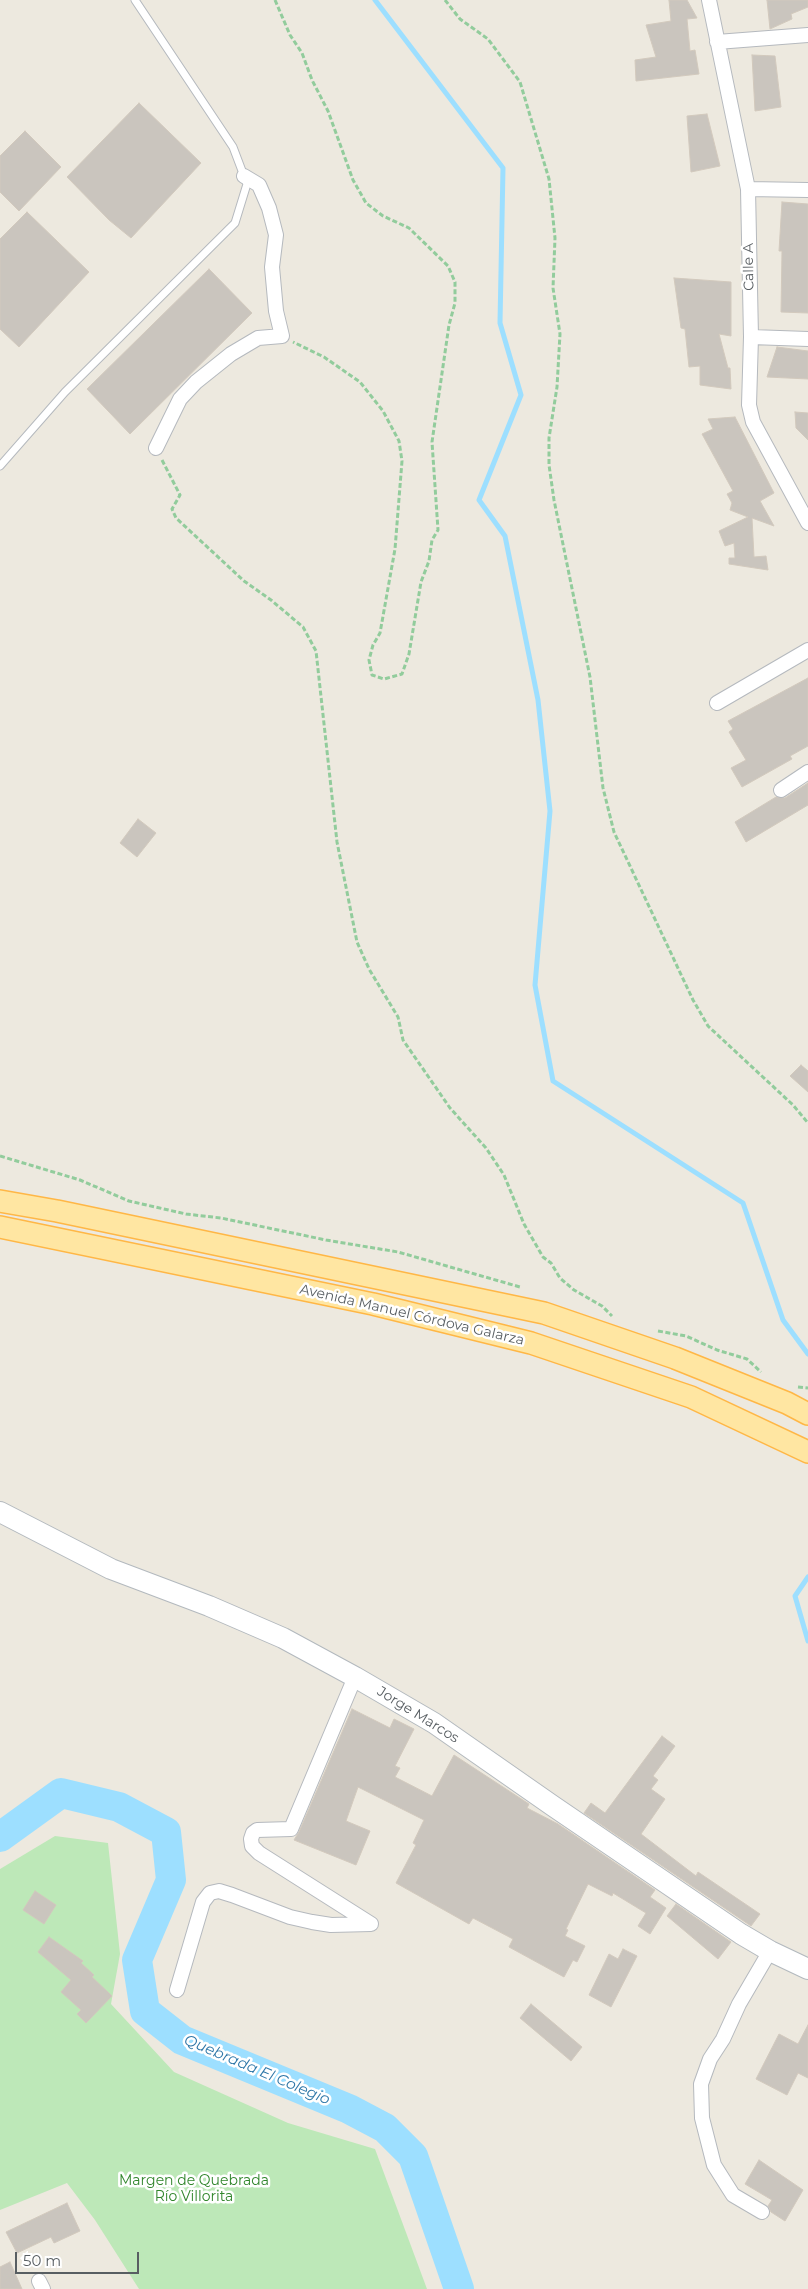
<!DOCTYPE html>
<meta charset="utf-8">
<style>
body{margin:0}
#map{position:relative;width:808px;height:2289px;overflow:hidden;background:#ede9df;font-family:Montserrat,sans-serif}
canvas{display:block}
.scale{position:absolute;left:15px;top:2252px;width:124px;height:22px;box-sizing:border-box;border:2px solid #585e62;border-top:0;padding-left:6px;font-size:15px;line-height:18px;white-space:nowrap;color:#585e62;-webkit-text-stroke:4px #fff;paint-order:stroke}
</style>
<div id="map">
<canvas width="808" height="2289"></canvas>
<div class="scale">50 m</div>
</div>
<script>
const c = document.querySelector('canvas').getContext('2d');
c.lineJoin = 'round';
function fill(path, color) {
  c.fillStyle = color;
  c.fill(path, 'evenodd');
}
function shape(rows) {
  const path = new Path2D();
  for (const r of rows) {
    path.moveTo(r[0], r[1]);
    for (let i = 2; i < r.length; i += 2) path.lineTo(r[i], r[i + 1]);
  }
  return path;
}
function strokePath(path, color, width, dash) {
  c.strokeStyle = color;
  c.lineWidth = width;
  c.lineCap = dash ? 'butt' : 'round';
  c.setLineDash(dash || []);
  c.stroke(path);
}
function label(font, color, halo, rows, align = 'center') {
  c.font = font + ' Montserrat,sans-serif';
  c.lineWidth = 5;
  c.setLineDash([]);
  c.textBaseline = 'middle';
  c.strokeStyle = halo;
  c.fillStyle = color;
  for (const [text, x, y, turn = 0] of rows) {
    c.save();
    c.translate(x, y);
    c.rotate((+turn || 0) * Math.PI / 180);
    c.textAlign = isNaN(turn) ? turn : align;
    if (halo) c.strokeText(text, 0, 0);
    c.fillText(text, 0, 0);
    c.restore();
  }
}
const green = shape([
 [55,1836,108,1843,120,1954,111,2004,174,2072,288,2123,375,2149,427,2289,139,2289,95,2220,67,2183,0,2210,0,1869]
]);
const stream = shape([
 [375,0,503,168,500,323,521,395,479,500,505,536,538,700,550,811,535,985,553,1081,743,1203,783,1320,808,1354],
 [808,1577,795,1596,808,1641]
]);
const river = shape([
 [0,1837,61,1793,119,1807,166,1832,171,1880,137,1960,145,2011,182,2040,349,2109,385,2128,413,2156,459,2289]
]);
const building = shape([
 [669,0,687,0,697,18,687,19,690,51,695,50,699,74,636,81,635,60,656,57,646,25,671,21,669,0],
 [767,0,808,0,808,7,791,14,792,19,770,29,767,0],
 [752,55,775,56,781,107,755,111,752,55],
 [139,103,201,163,131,238,109,220,67,177,139,103],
 [707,114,720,166,691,172,687,116,707,114],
 [25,131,61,167,19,211,0,192,0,156,25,131],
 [782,202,808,204,808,313,781,312,782,251,779,251,782,202],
 [27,212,89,272,19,347,0,329,0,239,27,212],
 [209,269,252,313,130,434,87,389,209,269],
 [674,278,731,282,731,336,719,334,728,368,730,368,731,389,700,385,700,366,689,367,685,329,681,328,674,278],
 [777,347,808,351,808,379,767,377,777,347],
 [795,412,808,413,808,440,796,428,795,412],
 [735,417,774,493,760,501,774,526,752,518,754,557,766,556,768,570,729,564,729,558,735,558,734,543,725,546,719,531,748,517,730,510,732,503,727,494,733,491,702,434,713,429,708,419,735,417],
 [808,678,808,746,790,756,792,759,742,787,731,768,746,760,729,732,733,729,728,721,808,678],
 [808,783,808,805,746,842,735,822,776,797,785,798,808,783],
 [138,819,156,833,137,857,120,843,138,819],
 [801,1065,808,1071,808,1092,790,1076,801,1065],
 [352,1709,390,1728,394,1719,414,1729,395,1766,400,1768,395,1777,432,1796,454,1755,529,1804,527,1808,558,1824,655,1890,650,1897,666,1908,650,1934,638,1926,646,1913,613,1893,612,1896,588,1884,566,1929,568,1930,565,1936,585,1946,577,1962,573,1960,564,1977,509,1947,513,1939,473,1918,469,1924,396,1883,416,1845,413,1843,424,1820,358,1787,346,1821,370,1831,356,1865,294,1840,299,1832,352,1709],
 [662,1736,675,1746,653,1776,658,1780,651,1789,665,1799,641,1834,696,1876,698,1872,760,1914,751,1926,584,1813,591,1803,605,1813,662,1736],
 [35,1891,56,1905,44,1924,23,1910,35,1891],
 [676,1904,731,1942,718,1959,667,1916,676,1904],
 [49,1937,83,1961,81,1963,94,1975,92,1977,112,1996,86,2023,77,2014,81,2010,61,1992,71,1980,38,1952,49,1937],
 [623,1949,637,1956,611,2007,589,1995,609,1954,618,1959,623,1949],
 [531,2004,582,2047,571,2061,520,2018,531,2004],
 [808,2025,808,2078,798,2073,787,2095,756,2079,779,2034,798,2044,808,2025],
 [759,2160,803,2190,785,2221,771,2212,768,2206,772,2200,745,2184,759,2160],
 [67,2203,80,2231,54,2243,51,2237,17,2253,6,2232,67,2203],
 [10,2262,22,2289,0,2289,0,2267,10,2262]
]);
const path = shape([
 [275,0,290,35,302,53,312,80,328,111,353,180,366,203,383,216,409,228,448,266,455,282,455,303,449,325,432,442,438,530,432,540,429,561,421,582,409,654,402,674,384,679,372,675,369,660,373,645,380,633,395,549,402,461,399,441,383,411,360,382,324,357,293,342],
 [445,0,460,19,488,39,520,82,549,179,555,238,553,288,560,334,557,387,549,438,549,465,554,500,590,677,603,788,614,832,693,1000,708,1026,793,1105,808,1123],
 [162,460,180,495,172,509,176,518,244,581,271,600,303,627,316,651,337,842,357,942,369,969,398,1017,403,1040,450,1108,486,1148,504,1175,524,1224,543,1257,551,1263,560,1278,574,1290,602,1306,612,1316],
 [0,1156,80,1180,129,1201,186,1214,221,1218,326,1240,398,1252,520,1287],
 [658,1331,686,1336,717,1350,747,1359,761,1372],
 [798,1387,808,1388]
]);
const lane = shape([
 [0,466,65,392,235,223,247,184,233,147,135,0]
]);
const street = shape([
 [709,0,748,189,751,337,749,405,753,422,808,523],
 [717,42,808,35],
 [748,189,808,190],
 [751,337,808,339],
 [156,448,180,399,196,382,231,354,258,338,282,336,276,311,272,267,276,235,269,208,259,185,244,176],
 [717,703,808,650],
 [781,790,808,772],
 [177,1990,203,1902,210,1893,219,1891,232,1895,290,1917,312,1922,331,1925,371,1924,259,1853,252,1846,251,1839,253,1833,257,1830,291,1829,355,1677],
 [762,2212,733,2195,714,2165,702,2118,701,2084,710,2059,723,2039,739,2004,770,1951],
 [39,2281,43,2289]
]);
const secondary = shape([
 [0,1512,111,1569,209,1606,283,1638,355,1677,434,1723,553,1806,741,1934,770,1951,808,1969]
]);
const primary = shape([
 [0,1201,57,1211,544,1313,675,1358,787,1403,808,1414],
 [0,1227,373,1304,531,1343,691,1397,808,1452]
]);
const streetNames = [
 ["Calle A",749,267,-91],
 ["Avenida Manuel Córdova Galarza",412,1315,13],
 ["Jorge Marcos",418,1715,32]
];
const parkNames = [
 ["Margen de Quebrada",194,2181],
 ["Río Villorita",194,2197]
];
const waterNames = [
 ["Quebrada El Colegio",257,2070,23]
];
fill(green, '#bde8b8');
strokePath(stream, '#9ddfff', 5);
strokePath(river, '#9ddfff', 30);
fill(building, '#cac5be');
strokePath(building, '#d2c9bd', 1);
strokePath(lane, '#b5b9be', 9);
strokePath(street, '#b5b9be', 16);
strokePath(secondary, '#b3b9be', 22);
strokePath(primary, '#ffb746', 24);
strokePath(path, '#92cc9c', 3, [5, 2.5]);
strokePath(lane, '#fff', 7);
strokePath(street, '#fff', 14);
strokePath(secondary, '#fff', 20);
strokePath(primary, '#ffe6a2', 21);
label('14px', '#585e62', '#fff', streetNames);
label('14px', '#31862c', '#fff', parkNames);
label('italic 15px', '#2e77a8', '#fff', waterNames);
</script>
